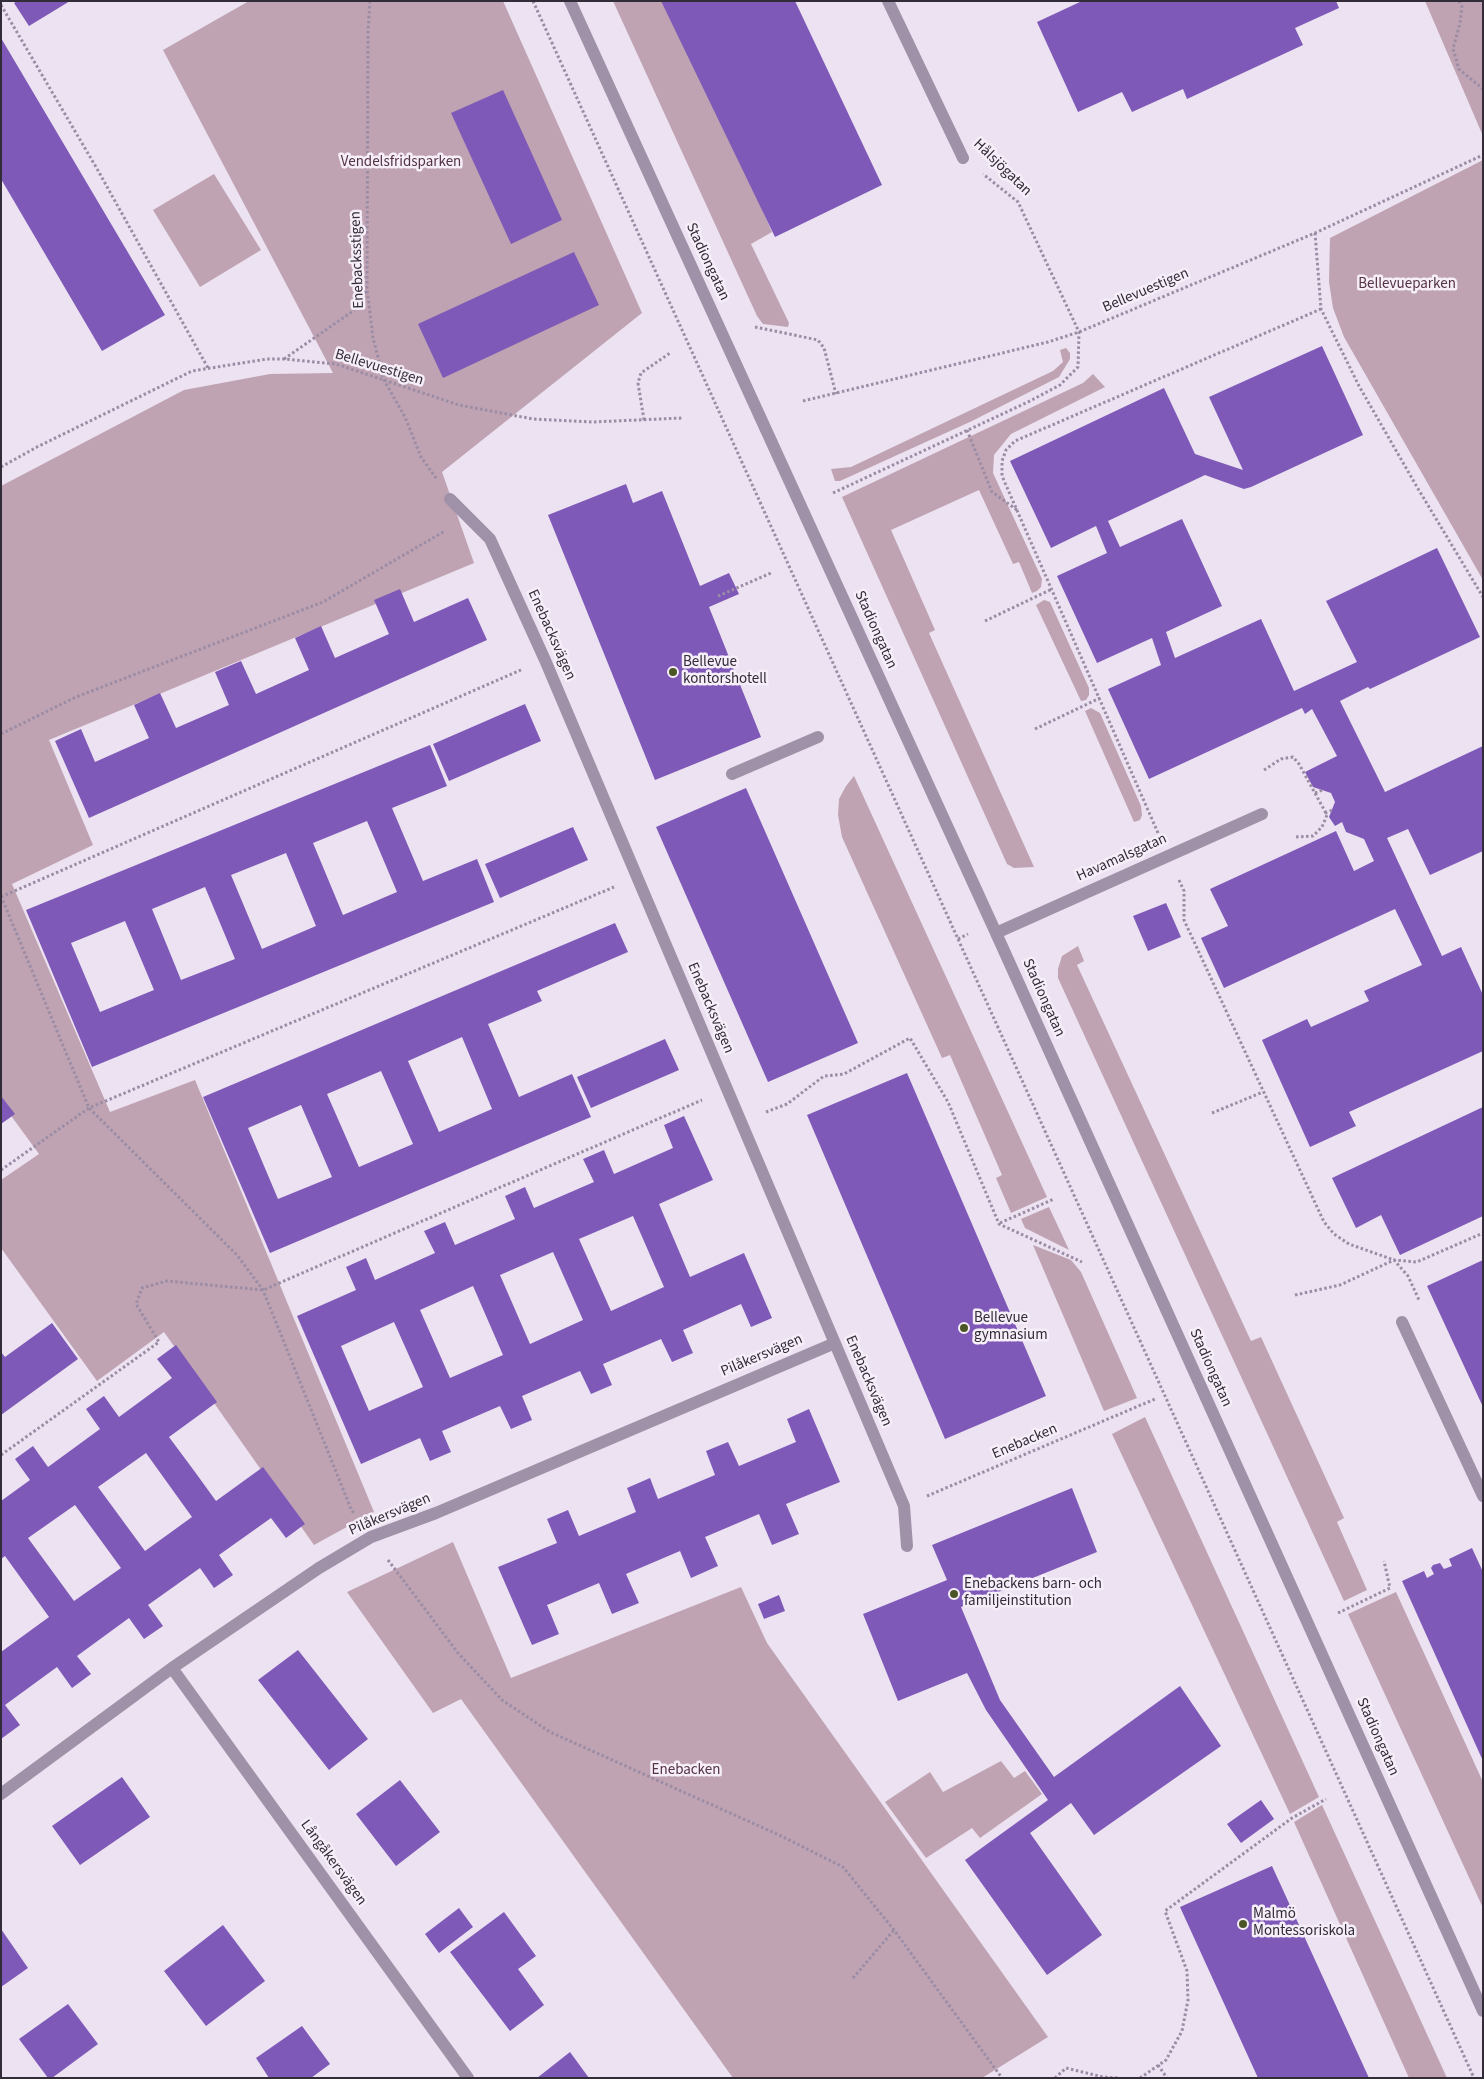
<!DOCTYPE html>
<meta charset="utf-8">
<style>
body{margin:0}
#map{position:relative;width:1484px;height:2079px;overflow:hidden;background:#ece2f1;font-family:"Source Sans 3",sans-serif}
canvas{display:block}
.frame{position:absolute;inset:0;border:2px solid #322c38;pointer-events:none}
</style>
<div id="map">
<canvas width="1484" height="2079"></canvas>
<div class="frame"></div>
</div>
<script>
const c = document.querySelector('canvas').getContext('2d');
c.lineJoin = 'round';
function fill(path, color) {
  c.fillStyle = color;
  c.fill(path, 'evenodd');
}
function shape(rows) {
  const path = new Path2D();
  for (const r of rows) {
    path.moveTo(r[0], r[1]);
    for (let i = 2; i < r.length; i += 2) path.lineTo(r[i], r[i + 1]);
  }
  return path;
}
function strokePath(path, color, width, dash) {
  c.strokeStyle = color;
  c.lineWidth = width;
  c.lineCap = dash ? 'butt' : 'round';
  c.setLineDash(dash || []);
  c.stroke(path);
}
function label(font, color, halo, rows, align = 'center') {
  c.font = font + ' "Source Sans 3",sans-serif';
  c.lineWidth = 5;
  c.setLineDash([]);
  c.textBaseline = 'middle';
  c.strokeStyle = halo;
  c.fillStyle = color;
  for (const [text, x, y, turn = 0] of rows) {
    c.save();
    c.translate(x, y);
    c.rotate((+turn || 0) * Math.PI / 180);
    c.textAlign = isNaN(turn) ? turn : align;
    if (halo) c.strokeText(text, 0, 0);
    c.fillText(text, 0, 0);
    c.restore();
  }
}
const green = shape([
 [249,1,503,1,642,313,442,472,474,563,49,740,93,845,12,884,110,1112,195,1080,374,1512,314,1545,164,1332,97,1381,1,1248,1,1180,39,1154,1,1102,1,486,184,390,270,374,333,373,163,50],
 [613,1,671,1,772,232,751,244,789,323,788,327,763,324,757,316],
 [1425,1,1483,1,1483,136],
 [1483,160,1483,580,1344,337,1333,308,1329,282,1330,238],
 [214,174,261,250,200,287,153,210],
 [1066,348,1070,353,1070,359,1059,377,972,421,840,481,835,481,831,469,851,467,1053,371,1063,362,1060,350],
 [1093,374,1105,387,1011,434,994,455,993,473,1042,579,1041,587,1037,591,1032,593,1019,562,1013,564,979,490,891,530,935,630,929,633,1034,867,1014,868,1007,864,842,497,1083,383],
 [1044,600,1050,602,1089,688,1089,695,1086,700,1081,701,1036,605],
 [1091,708,1100,713,1141,806,1142,815,1140,820,1134,822,1085,711],
 [854,776,1047,1197,1011,1213,996,1178,1002,1175,950,1055,942,1058,842,837,838,815,839,799,846,786],
 [1078,946,1084,961,1077,965,1251,1341,1261,1337,1344,1518,1337,1522,1367,1590,1344,1601,1058,978,1058,969,1062,956],
 [1049,1207,1069,1250,1025,1228,1021,1219],
 [1033,1245,1071,1260,1081,1272,1137,1398,1104,1411],
 [1145,1417,1319,1797,1290,1814,1112,1434],
 [453,1542,511,1678,741,1587,767,1643,1048,2037,982,2078,733,2078,461,1699,433,1713,347,1592],
 [1396,1592,1483,1782,1483,1908,1348,1614],
 [1001,1761,1014,1778,1025,1771,1042,1794,980,1838,972,1828,926,1858,885,1802,930,1772,943,1792],
 [1322,1805,1447,2078,1409,2078,1294,1822]
]);
const building = shape([
 [17,1,70,1,29,26,14,3],
 [661,1,795,1,882,185,775,237],
 [1082,1,1336,1,1339,8,1295,28,1303,45,1187,99,1183,89,1132,112,1122,92,1078,112,1037,22],
 [1,38,165,315,102,351,1,179],
 [503,90,562,220,511,244,451,113],
 [574,252,599,305,443,378,418,324],
 [1322,346,1363,435,1251,487,1244,489,1205,475,1108,521,1120,547,1182,519,1222,606,1166,632,1175,658,1261,619,1294,691,1357,662,1326,601,1437,548,1480,637,1370,689,1368,687,1340,701,1385,792,1483,746,1483,851,1430,875,1408,829,1387,838,1442,956,1461,947,1483,995,1483,1051,1349,1112,1356,1126,1310,1147,1262,1040,1307,1019,1311,1027,1369,1001,1364,991,1422,965,1395,909,1224,988,1201,938,1228,926,1210,889,1336,831,1354,871,1374,861,1364,839,1346,832,1342,822,1335,826,1329,817,1335,802,1331,793,1313,787,1305,772,1337,756,1312,709,1305,714,1302,708,1149,779,1108,689,1161,665,1152,638,1097,663,1057,576,1107,553,1096,526,1051,548,1010,461,1164,388,1195,454,1243,470,1209,397],
 [626,484,633,503,662,491,700,586,729,573,739,594,709,607,761,737,655,780,548,515],
 [400,589,414,622,468,598,487,640,89,818,55,741,81,729,95,762,149,738,134,705,160,693,176,728,229,705,215,672,241,661,256,694,309,670,295,638,321,626,335,658,389,634,374,600],
 [525,704,541,741,449,781,433,744],
 [430,745,447,786,392,808,409,848,423,881,477,859,494,902,92,1067,26,910],
 [367,821,397,892,343,915,313,843],
 [286,853,316,926,262,949,231,875],
 [205,887,235,959,181,980,152,909],
 [125,921,154,990,100,1012,71,943],
 [746,788,858,1043,768,1082,656,827],
 [573,827,588,860,500,898,485,864],
 [1166,903,1181,937,1148,951,1133,916],
 [615,923,628,952,537,991,542,1001,488,1024,519,1097,572,1074,591,1117,270,1253,203,1097],
 [462,1037,492,1109,439,1132,408,1061],
 [381,1071,413,1144,359,1167,327,1094],
 [301,1105,332,1177,278,1199,248,1128],
 [665,1039,679,1070,591,1108,577,1077],
 [907,1073,1046,1396,945,1439,807,1115],
 [1,1096,15,1114,1,1124],
 [1483,1107,1483,1216,1400,1255,1381,1215,1356,1228,1332,1178],
 [684,1116,713,1180,659,1204,690,1277,744,1253,772,1318,751,1327,741,1304,683,1330,693,1353,672,1362,661,1339,603,1364,612,1385,591,1394,580,1371,522,1396,532,1420,511,1429,500,1406,442,1431,451,1452,430,1461,420,1438,361,1464,297,1316,356,1290,346,1267,366,1258,375,1280,435,1253,424,1231,445,1222,455,1245,515,1219,505,1196,525,1187,534,1208,594,1182,583,1159,604,1150,614,1174,673,1148,664,1125],
 [633,1216,664,1287,611,1311,579,1239],
 [553,1252,583,1320,530,1344,500,1275],
 [473,1286,503,1355,450,1378,420,1310],
 [394,1322,423,1387,369,1411,341,1346],
 [1483,1260,1483,1407,1427,1286],
 [52,1323,78,1359,1,1415,1,1352,5,1357],
 [176,1345,217,1402,169,1437,195,1472,216,1501,263,1467,305,1524,286,1538,271,1518,219,1555,233,1575,214,1588,200,1568,148,1605,163,1626,144,1639,129,1618,77,1656,91,1674,72,1688,57,1667,5,1705,20,1725,1,1739,1,1652,49,1617,5,1556,1,1559,1,1501,30,1480,15,1459,33,1446,48,1467,100,1429,86,1409,104,1396,119,1417,172,1378,157,1359],
 [146,1453,192,1517,145,1551,98,1487],
 [75,1505,121,1568,74,1601,28,1538],
 [809,1409,840,1482,786,1504,799,1534,772,1545,759,1514,705,1537,718,1566,691,1578,680,1551,626,1574,639,1603,612,1614,599,1583,547,1605,559,1634,532,1645,498,1567,557,1543,547,1519,568,1510,579,1536,636,1512,627,1488,650,1478,658,1499,715,1475,706,1451,728,1442,739,1466,796,1442,787,1419],
 [1072,1488,1097,1552,961,1607,1000,1700,1054,1777,1180,1686,1221,1746,1094,1835,1071,1803,1030,1833,1102,1935,1047,1975,965,1860,1048,1800,986,1710,967,1673,898,1701,863,1614,947,1580,932,1545],
 [1472,1548,1483,1572,1483,1761,1402,1581,1424,1571,1427,1578,1434,1574,1431,1568,1433,1565,1440,1563,1444,1569,1452,1566,1449,1559],
 [779,1595,785,1611,764,1619,758,1604],
 [298,1650,368,1739,329,1770,258,1680],
 [122,1777,150,1817,80,1865,52,1826],
 [400,1780,440,1832,396,1866,356,1814],
 [1261,1800,1274,1819,1241,1843,1227,1824],
 [1272,1866,1369,2078,1258,2078,1180,1907],
 [459,1908,473,1927,439,1953,425,1934],
 [504,1912,536,1956,518,1969,544,2005,510,2031,450,1952],
 [223,1925,265,1981,206,2026,164,1971],
 [1,1929,28,1968,1,1987],
 [68,2004,98,2044,52,2078,48,2078,19,2039],
 [302,2026,330,2064,311,2078,269,2078,256,2058],
 [570,2052,589,2078,537,2078]
]);
const path = shape([
 [370,1,368,31,367,289,373,338,384,380,405,417,421,457,436,478],
 [533,1,1474,2078],
 [1459,1,1462,7,1460,23,1453,49,1459,69,1483,89],
 [1,5,96,167,208,368],
 [1315,233,1321,309,1359,386,1417,487,1483,597],
 [755,327,818,340,824,348,836,394],
 [284,359,353,311,367,290],
 [803,401,1048,342,1079,332,1315,233,1483,155],
 [644,420,638,383,641,373,670,353],
 [967,430,992,492,1017,510],
 [1,467,37,447,192,371,267,359,284,359,336,364,459,405,533,419,592,422,682,418],
 [833,493,1028,402,1060,385,1078,367,1079,332,1018,202,983,174],
 [718,596,771,573],
 [985,621,1052,589],
 [1035,729,1100,698],
 [1,734,76,697,323,602,445,531],
 [1264,770,1281,759,1293,757,1299,764,1327,815,1322,827,1313,836,1295,837],
 [1315,793,1322,790],
 [1325,813,1332,810],
 [1158,833,1002,476,1002,461,1006,450,1015,441,1321,309],
 [1179,880,1184,891,1184,920,1324,1222,1334,1234,1349,1244,1394,1260,1408,1276,1419,1300],
 [1,896,89,1108,237,1255,263,1290,351,1509,355,1515],
 [1,897,521,670],
 [958,939,968,934],
 [766,1112,787,1104,824,1076,844,1074,910,1038,948,1102,999,1224,1082,1262],
 [1212,1113,1263,1092],
 [1,1170,89,1108,614,887],
 [1000,1223,1054,1199],
 [1295,1295,1340,1285,1394,1260,1417,1262,1483,1233],
 [1,1455,159,1342,136,1304,142,1288,167,1281,263,1290,702,1100],
 [927,1496,1155,1399],
 [388,1560,458,1653,502,1700,550,1732,779,1835,843,1867,894,1930,1002,2078],
 [1338,1613,1390,1588,1384,1561],
 [853,1978,894,1930],
 [1158,2065,1167,2078],
 [1055,2078,1066,2068,1103,2077,1118,2078],
 [1140,2078,1166,2060,1182,2031,1188,2000,1187,1971,1165,1911,1292,1818,1326,1799]
]);
const minor = shape([
 [570,1,996,933,1483,2011],
 [888,1,963,158],
 [450,499,490,539,545,660,904,1506,907,1546],
 [732,774,818,737],
 [996,933,1262,814],
 [1402,1322,1483,1496],
 [172,1668,468,2078],
 [1,1794,172,1668,319,1568,371,1537,436,1513,835,1343]
]);
const markers = [
 [673,672,5,"#4b5526"],
 [964,1328,5,"#4b5526"],
 [954,1594,5,"#4b5526"],
 [1243,1924,5,"#4b5526"]
];
const parkNames = [
 ["Vendelsfridsparken",401,163],
 ["Bellevueparken",1407,285],
 ["Enebacken",686,1771]
];
const streetNames = [
 ["Hålsjögatan",1002,168,44],
 ["Enebacksstigen",358,260,-92],
 ["Stadiongatan",707,262,65],
 ["Bellevuestigen",1146,291,-23],
 ["Bellevuestigen",379,368,17],
 ["Stadiongatan",875,630,66],
 ["Enebacksvägen",551,635,66],
 ["Havamalsgatan",1122,858,-24],
 ["Stadiongatan",1043,998,66],
 ["Enebacksvägen",710,1008,67],
 ["Pilåkersvägen",762,1356,-23],
 ["Stadiongatan",1210,1368,66],
 ["Enebacksvägen",868,1381,67],
 ["Enebacken",1025,1442,-23],
 ["Pilåkersvägen",390,1515,-23],
 ["Stadiongatan",1377,1737,66],
 ["Långåkersvägen",333,1863,54]
];
const poiNames = [
 ["Bellevue",683,663],
 ["kontorshotell",683,680],
 ["Bellevue",974,1319],
 ["gymnasium",974,1336],
 ["Enebackens barn- och",964,1585],
 ["familjeinstitution",964,1602],
 ["Malmö",1253,1915],
 ["Montessoriskola",1253,1932]
];
fill(green, '#bfa3b2');
fill(building, '#7e59b8');
strokePath(path, '#9b8ca5', 3, [2.5, 2.5]);
strokePath(minor, '#9f92a8', 12);
for (const [x, y, r, color] of markers) {
  const dot = new Path2D();
  dot.arc(x, y, r, 0, 2 * Math.PI);
  c.fillStyle = color;
  c.fill(dot);
  strokePath(dot, '#f6eef9', 2);
}
label('15px', '#543343', '#f6eef9', parkNames);
label('15px', '#322c38', '#f6eef9', streetNames);
label('15px', '#322c38', '#f6eef9', poiNames, 'left');
</script>
